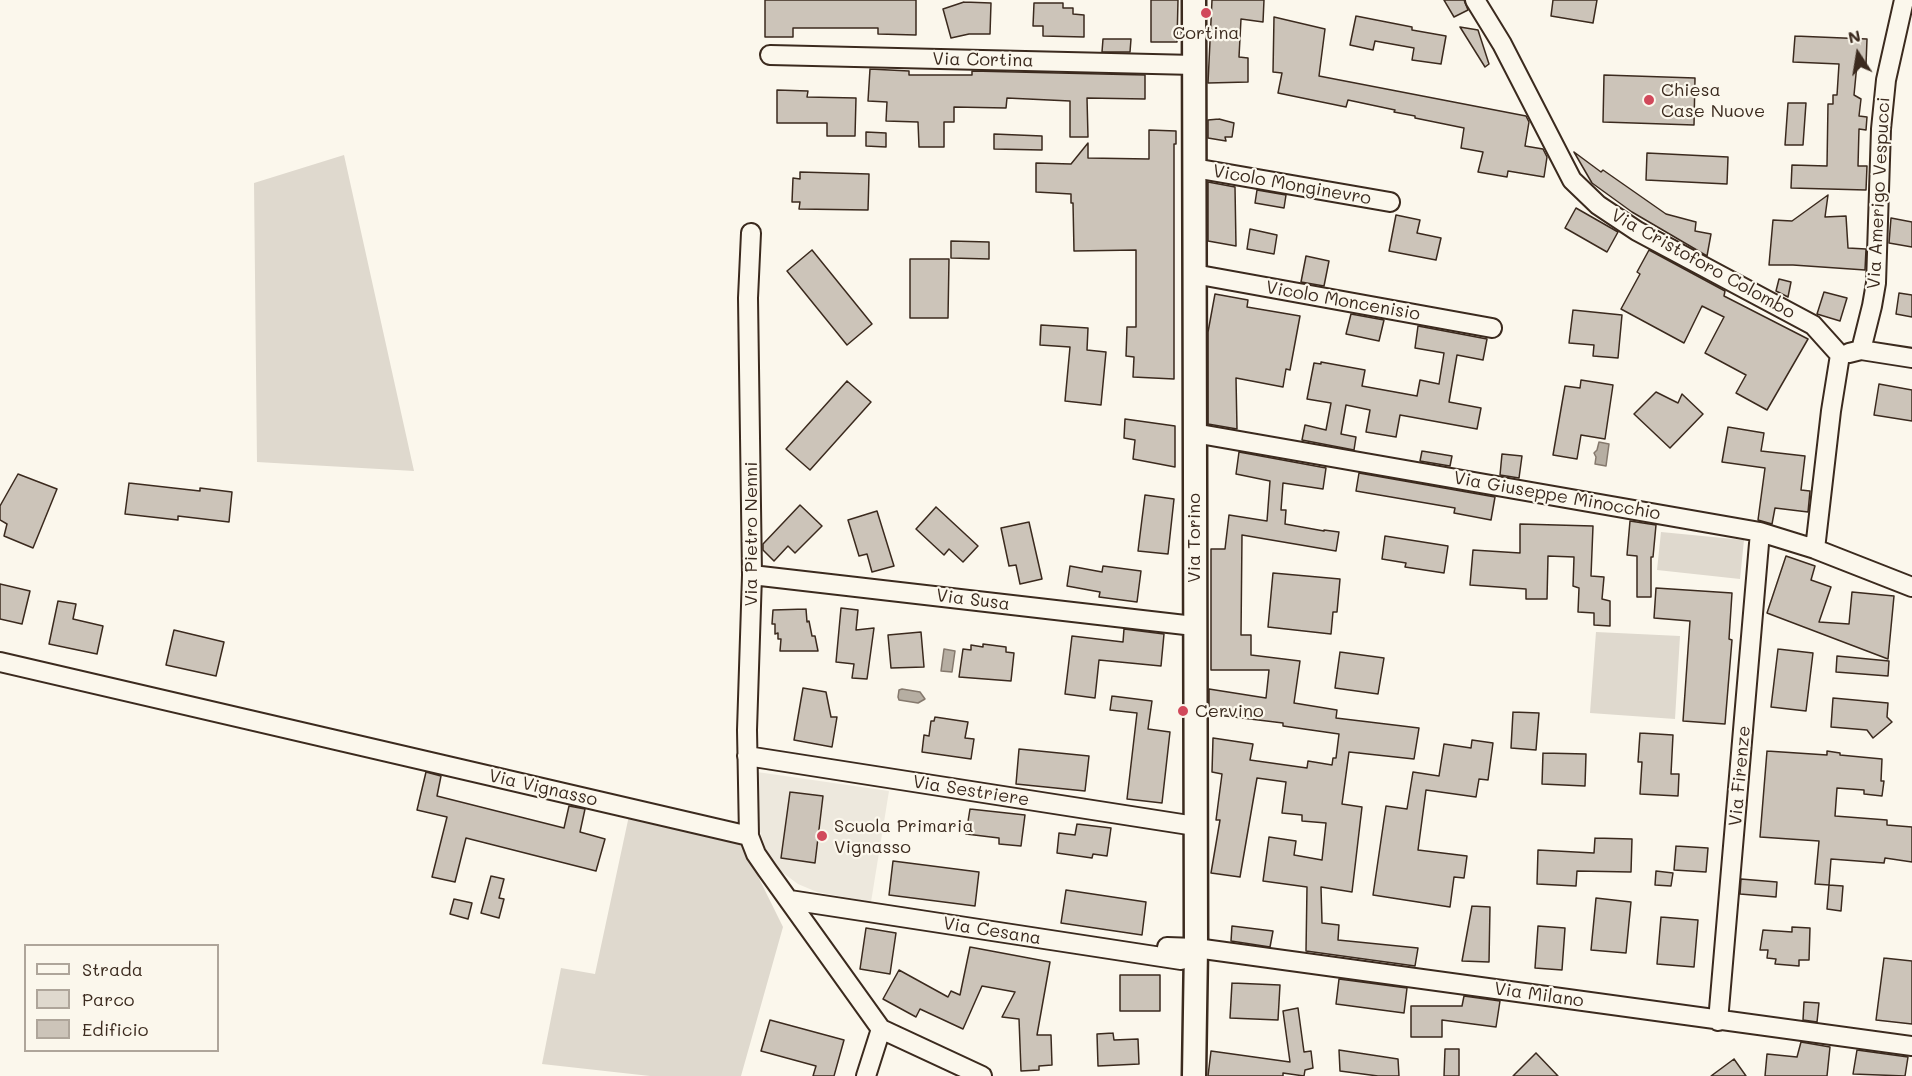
<!DOCTYPE html>
<style>
body{margin:0}
#map{position:relative;width:1912px;height:1076px;overflow:hidden;background:#fbf7ec;font-family:Mali,sans-serif}
canvas{display:block}
.legend{position:absolute;left:24px;top:944px;width:195px;height:108px;box-sizing:border-box;background:#fbf7ec;border:2px solid #aea59a;margin:0;padding:8px 10px;list-style:none;font-size:18px;color:#3b2a1e}
.legend li{display:flex;align-items:center;gap:12px;height:30px}
.legend b{width:30px;border:2px solid #aea59a}
.north{position:absolute;left:1828px;top:24px;width:60px;height:60px;-webkit-text-stroke:4px #fbf7ec;paint-order:stroke;rotate:348deg;font-size:16px;font-weight:700;line-height:24px;text-align:center;color:#3b2a1e}
.north::after{content:'';display:block;margin:auto;width:21px;height:27px;background:#3b2a1e;clip-path:polygon(50% 0,100% 100%,50% 72%,0 100%)}
</style>
<div id="map">
<canvas width="1912" height="1076"></canvas>
<ul class="legend">
<li><b style="height:8px;background:#fbf7ec"></b>Strada</li>
<li><b style="height:16px;background:#dfd9ce"></b>Parco</li>
<li><b style="height:16px;background:#ccc4b9"></b>Edificio</li>
</ul>
<div class="north">N</div>
</div>
<script>
const c = document.querySelector('canvas').getContext('2d');
c.lineJoin = 'round';
function fill(path, color) {
  c.fillStyle = color;
  c.fill(path, 'evenodd');
}
function shape(rows) {
  const path = new Path2D();
  for (const r of rows) {
    path.moveTo(r[0], r[1]);
    for (let i = 2; i < r.length; i += 2) path.lineTo(r[i], r[i + 1]);
  }
  return path;
}
function strokePath(path, color, width, dash) {
  c.strokeStyle = color;
  c.lineWidth = width;
  c.lineCap = dash ? 'butt' : 'round';
  c.setLineDash(dash || []);
  c.stroke(path);
}
function label(font, color, halo, rows, align = 'center') {
  c.font = font + ' Mali,sans-serif';
  c.lineWidth = 4.5;
  c.setLineDash([]);
  c.textBaseline = 'middle';
  c.strokeStyle = halo;
  c.fillStyle = color;
  for (const [text, x, y, turn = 0] of rows) {
    c.save();
    c.translate(x, y);
    c.rotate((+turn || 0) * Math.PI / 180);
    c.textAlign = isNaN(turn) ? turn : align;
    if (halo) c.strokeText(text, 0, 0);
    c.fillText(text, 0, 0);
    c.restore();
  }
}
const built = shape([
 [757,772,889,791,871,902,817,892,798,884,775,867,765,847,758,825]
]);
const green = shape([
 [344,155,414,471,257,462,254,183],
 [1661,532,1744,540,1740,579,1657,570],
 [1596,632,1680,636,1675,719,1590,713],
 [630,811,744,840,745,850,783,927,741,1076,650,1076,542,1064,561,968,595,974]
]);
const water = shape([
 [1599,442,1609,444,1606,466,1595,464,1596,457,1594,453,1597,450,1599,442],
 [944,649,955,651,952,672,941,671,944,649],
 [902,689,920,692,925,699,918,703,899,700,898,697,899,690,902,689]
]);
const building = shape([
 [765,0,916,0,916,35,878,34,878,28,793,28,793,37,765,37,765,0],
 [1151,0,1178,0,1177,42,1151,42,1151,0],
 [1212,0,1264,0,1263,22,1241,19,1239,57,1248,58,1248,82,1208,83,1212,0],
 [1444,0,1464,0,1468,10,1454,17,1444,0],
 [1553,0,1597,0,1593,23,1551,16,1553,0],
 [964,2,991,3,990,34,969,34,951,38,943,9,964,2],
 [1034,3,1063,3,1063,8,1073,8,1073,14,1084,15,1084,37,1043,36,1043,26,1033,26,1034,3],
 [1356,16,1412,27,1412,30,1446,36,1441,64,1412,60,1414,48,1375,41,1373,50,1350,45,1356,16],
 [1274,17,1325,29,1319,76,1526,116,1529,122,1525,146,1543,149,1547,157,1544,177,1508,171,1507,177,1478,172,1483,152,1461,148,1464,128,1415,118,1415,116,1394,112,1395,110,1348,100,1346,107,1278,93,1282,73,1273,72,1274,17],
 [1460,27,1478,30,1489,64,1485,67,1460,27],
 [1795,36,1867,39,1866,65,1857,64,1854,95,1861,99,1859,116,1867,117,1866,130,1859,129,1858,166,1867,166,1866,190,1791,188,1792,165,1827,166,1828,104,1833,104,1833,95,1837,95,1839,64,1793,62,1795,36],
 [1103,39,1131,39,1130,52,1102,52,1103,39],
 [870,69,909,71,909,75,972,75,972,71,1145,75,1145,99,1087,98,1088,137,1070,137,1070,101,1007,98,1006,108,954,107,954,122,944,122,944,147,919,147,918,122,886,121,887,102,868,101,870,69],
 [1604,75,1695,78,1694,125,1603,122,1604,75],
 [777,90,808,91,807,97,856,98,855,136,827,136,827,123,777,123,777,90],
 [1788,103,1806,103,1803,145,1785,145,1788,103],
 [1219,119,1234,123,1232,137,1225,137,1226,141,1208,138,1208,120,1219,119],
 [1149,130,1176,131,1176,144,1174,144,1174,379,1133,377,1134,357,1126,356,1127,327,1136,327,1136,250,1074,251,1073,203,1071,203,1071,194,1036,192,1036,163,1071,164,1088,143,1088,158,1149,159,1149,130],
 [866,132,886,133,886,147,866,146,866,132],
 [994,134,1042,136,1042,150,994,149,994,134],
 [1574,152,1601,172,1603,170,1666,214,1696,222,1695,231,1711,234,1707,256,1632,212,1592,183,1574,152],
 [1647,153,1728,157,1727,184,1646,180,1647,153],
 [800,172,869,174,868,210,799,209,800,202,792,202,793,178,800,179,800,172],
 [1208,182,1235,187,1236,246,1208,241,1208,182],
 [1257,190,1286,195,1284,208,1255,203,1257,190],
 [1828,195,1825,217,1846,216,1848,248,1866,249,1865,270,1793,265,1769,265,1773,220,1792,221,1828,195],
 [1576,208,1618,232,1607,252,1565,228,1576,208],
 [1396,215,1420,220,1417,233,1441,238,1436,260,1389,251,1396,215],
 [1891,218,1912,222,1912,247,1889,243,1891,218],
 [1250,229,1277,235,1274,254,1247,249,1250,229],
 [951,241,989,242,989,259,951,258,951,241],
 [812,250,872,324,847,345,787,271,812,250],
 [1649,250,1725,291,1724,296,1808,339,1767,410,1736,393,1746,375,1705,353,1724,317,1702,306,1684,343,1621,309,1640,274,1637,272,1649,250],
 [1306,256,1329,261,1324,286,1301,282,1306,256],
 [910,259,949,259,948,318,910,318,910,259],
 [1779,279,1791,282,1788,297,1776,291,1779,279],
 [1824,292,1847,298,1840,321,1817,314,1824,292],
 [1899,293,1912,295,1912,317,1896,314,1899,293],
 [1215,294,1248,300,1247,307,1300,316,1290,370,1286,369,1283,387,1236,378,1237,429,1208,424,1208,332,1215,294],
 [1573,310,1622,315,1618,358,1593,356,1594,345,1569,343,1573,310],
 [1351,314,1384,320,1379,341,1346,334,1351,314],
 [1041,325,1088,328,1087,350,1106,352,1101,405,1065,401,1070,347,1040,345,1041,325],
 [1418,326,1487,339,1483,360,1457,355,1449,402,1481,408,1477,429,1400,415,1396,437,1366,432,1370,410,1346,405,1341,434,1356,437,1354,450,1302,440,1305,425,1326,430,1331,403,1307,399,1314,363,1321,364,1321,362,1365,370,1362,386,1417,396,1420,380,1439,384,1444,353,1415,348,1418,326],
 [1581,380,1613,385,1605,439,1581,435,1577,459,1553,455,1565,386,1580,388,1581,380],
 [847,381,871,402,810,470,786,449,847,381],
 [1879,384,1912,390,1912,421,1874,415,1879,384],
 [1656,392,1678,403,1682,394,1703,414,1670,448,1634,414,1656,392],
 [1125,419,1175,426,1175,467,1133,459,1135,440,1124,438,1125,419],
 [1728,427,1764,433,1761,451,1805,456,1801,490,1810,491,1808,512,1775,508,1772,524,1758,520,1765,468,1722,462,1728,427],
 [1422,451,1452,456,1450,466,1420,461,1422,451],
 [1239,452,1326,468,1323,489,1283,483,1281,510,1286,510,1285,524,1324,531,1324,530,1339,532,1336,551,1242,535,1241,635,1251,635,1251,655,1300,661,1294,703,1337,710,1336,718,1419,728,1414,759,1349,752,1342,804,1362,807,1352,892,1321,887,1322,923,1339,925,1338,940,1418,948,1415,966,1306,951,1307,887,1263,881,1269,837,1296,841,1294,855,1322,860,1326,823,1302,821,1302,815,1282,813,1286,782,1257,778,1240,877,1211,873,1220,820,1216,820,1222,774,1212,772,1213,738,1253,744,1250,760,1307,768,1308,761,1332,765,1333,758,1336,758,1339,734,1283,726,1283,723,1209,714,1209,689,1266,698,1269,670,1211,670,1211,549,1225,549,1229,515,1267,521,1270,481,1236,474,1239,452],
 [1502,454,1522,456,1519,478,1500,475,1502,454],
 [1359,473,1495,497,1491,520,1454,513,1455,508,1356,491,1359,473],
 [18,474,57,489,33,548,4,536,7,524,0,520,0,506,18,474],
 [129,483,200,491,200,488,232,492,229,522,178,516,178,520,125,514,129,483],
 [1145,495,1174,499,1168,554,1138,551,1145,495],
 [800,505,822,526,795,553,788,546,774,561,763,550,763,544,800,505],
 [936,507,978,546,963,562,949,549,944,555,916,529,936,507],
 [877,511,894,566,872,572,867,554,859,556,848,520,877,511],
 [1630,521,1656,525,1653,557,1651,557,1651,597,1637,597,1637,556,1627,555,1630,521],
 [1029,522,1042,579,1020,584,1016,565,1009,566,1001,528,1029,522],
 [1520,524,1593,526,1591,576,1604,577,1602,599,1610,601,1610,626,1594,625,1594,613,1578,612,1579,588,1573,586,1574,557,1548,556,1547,599,1526,599,1526,589,1470,585,1473,550,1520,553,1520,524],
 [1385,536,1448,546,1444,573,1405,567,1406,563,1382,559,1385,536],
 [1786,556,1815,566,1811,580,1831,587,1819,622,1849,624,1852,592,1894,596,1888,659,1767,613,1786,556],
 [1070,566,1102,572,1103,566,1141,571,1137,602,1099,597,1100,592,1067,586,1070,566],
 [1273,573,1340,579,1337,612,1333,612,1331,634,1268,627,1273,573],
 [0,584,30,591,22,624,0,619,0,584],
 [1656,588,1732,593,1729,639,1732,640,1725,724,1683,721,1690,621,1654,618,1656,588],
 [58,601,76,604,73,619,103,626,97,654,49,644,58,601],
 [841,608,858,610,856,630,874,628,867,679,852,678,854,664,836,662,841,608],
 [806,609,807,622,809,621,812,636,815,636,818,651,780,651,781,639,778,639,778,633,775,634,775,624,772,624,773,610,806,609],
 [1124,629,1164,634,1161,666,1099,660,1095,698,1065,694,1072,636,1123,642,1124,629],
 [174,630,224,642,216,676,166,665,174,630],
 [921,632,924,667,891,668,888,635,921,632],
 [983,644,1006,647,1006,652,1014,653,1011,681,959,677,963,649,971,650,971,645,983,647,983,644],
 [1778,649,1813,653,1806,711,1771,707,1778,649],
 [1340,652,1384,658,1378,694,1335,688,1340,652],
 [1837,656,1889,661,1888,676,1836,672,1837,656],
 [803,688,826,692,831,717,837,717,832,747,794,740,803,688],
 [1112,696,1152,701,1148,729,1170,732,1162,803,1127,799,1137,713,1110,710,1112,696],
 [1833,698,1888,703,1887,717,1892,722,1873,738,1867,730,1831,727,1833,698],
 [1513,712,1539,713,1536,750,1511,748,1513,712],
 [935,717,968,722,965,738,974,739,971,759,922,752,924,735,929,736,931,721,934,721,935,717],
 [1640,733,1673,735,1671,774,1679,774,1678,796,1640,794,1642,762,1638,762,1640,733],
 [1472,740,1493,743,1488,780,1479,779,1476,797,1426,790,1418,850,1467,856,1464,878,1454,877,1450,907,1373,895,1386,806,1407,809,1413,772,1439,776,1444,744,1471,748,1472,740],
 [1019,749,1089,756,1085,791,1016,784,1019,749],
 [1767,751,1827,755,1827,751,1840,753,1840,755,1882,759,1881,781,1884,781,1882,796,1864,794,1864,790,1837,788,1835,816,1887,820,1887,825,1912,827,1912,862,1885,858,1884,863,1831,859,1829,885,1815,884,1819,841,1760,837,1767,751],
 [1543,753,1586,754,1585,786,1542,784,1543,753],
 [426,772,441,776,437,796,564,828,569,806,585,809,580,832,605,839,596,871,466,838,455,882,432,877,447,817,417,810,426,772],
 [790,792,823,796,815,863,781,858,790,792],
 [970,809,1025,815,1021,846,999,844,999,838,966,834,970,809],
 [1077,824,1111,828,1107,856,1093,854,1092,858,1057,853,1059,833,1075,835,1077,824],
 [1595,838,1632,839,1631,872,1577,871,1576,886,1537,884,1538,850,1594,853,1595,838],
 [1676,846,1708,848,1706,872,1674,870,1676,846],
 [893,861,979,872,975,906,889,895,893,861],
 [1656,871,1673,873,1671,886,1655,885,1656,871],
 [491,876,504,879,499,898,504,899,499,918,481,913,491,876],
 [1741,879,1777,882,1776,897,1740,894,1741,879],
 [1829,885,1843,886,1841,911,1827,909,1829,885],
 [1066,890,1146,902,1142,935,1061,923,1066,890],
 [1596,898,1631,902,1626,953,1591,950,1596,898],
 [454,899,472,903,468,919,450,914,454,899],
 [1472,906,1490,907,1489,962,1462,961,1472,906],
 [1661,917,1698,920,1694,967,1657,964,1661,917],
 [1232,926,1273,931,1270,947,1231,941,1232,926],
 [1538,926,1565,928,1562,970,1535,968,1538,926],
 [1792,927,1810,928,1809,960,1799,960,1799,966,1775,964,1776,959,1767,958,1768,950,1760,950,1763,930,1792,932,1792,927],
 [866,928,896,933,890,974,860,969,866,928],
 [970,947,1050,962,1037,1035,1051,1035,1052,1065,1039,1066,1039,1070,1021,1071,1019,1019,1002,1017,1015,992,982,986,963,1029,920,1009,916,1017,883,999,899,970,948,997,951,991,960,995,970,947],
 [1884,958,1912,961,1912,1024,1876,1020,1884,958],
 [1120,975,1160,975,1160,1011,1120,1011,1120,975],
 [1339,979,1407,988,1404,1013,1336,1004,1339,979],
 [1232,983,1280,985,1278,1020,1230,1018,1232,983],
 [1464,996,1500,1001,1496,1027,1442,1020,1442,1037,1411,1037,1411,1006,1462,1006,1464,996],
 [1804,1002,1819,1003,1817,1022,1803,1020,1804,1002],
 [1298,1008,1304,1052,1311,1051,1313,1068,1305,1070,1304,1076,1283,1073,1283,1076,1208,1076,1211,1051,1290,1062,1283,1011,1298,1008],
 [770,1020,844,1040,834,1076,813,1076,816,1066,761,1051,770,1020],
 [1113,1033,1114,1040,1138,1039,1139,1064,1098,1066,1097,1034,1113,1033],
 [1801,1042,1830,1047,1827,1076,1765,1076,1767,1054,1797,1057,1801,1042],
 [1445,1049,1459,1049,1459,1076,1444,1076,1445,1049],
 [1339,1050,1398,1059,1399,1076,1378,1076,1340,1071,1339,1050],
 [1857,1050,1908,1057,1905,1076,1853,1074,1857,1050],
 [1536,1053,1558,1076,1513,1076,1536,1053],
 [1734,1059,1746,1076,1711,1076,1734,1059]
]);
const minor = shape([
 [1475,0,1502,44,1572,180,1598,205,1637,231,1813,325,1840,355,1831,411,1815,549],
 [770,55,1195,65],
 [1194,168,1390,202],
 [751,233,748,298,752,575,747,730,749,836,756,854,767,870,881,1029,982,1076],
 [1194,274,1492,328],
 [1861,350,1872,306,1876,283,1881,129,1886,80,1904,0],
 [1849,353,1861,350,1912,358],
 [1194,433,1760,532,1815,549,1912,587],
 [752,575,1194,626],
 [0,662,749,836],
 [747,756,1195,826],
 [790,900,1181,960],
 [1167,947,1196,948,1912,1046],
 [1718,1021,1760,532],
 [866,1076,881,1029]
]);
const tertiary = shape([
 [1194,1076,1196,948,1194,0]
]);
const markers = [
 [1206,13,6,"#d1495b"],
 [1649,100,6,"#d1495b"],
 [1183,711,6,"#d1495b"],
 [822,836,6,"#d1495b"]
];
const poiNames = [
 ["Cortina",1206,33,"center"],
 ["Chiesa",1661,90],
 ["Case Nuove",1661,111],
 ["Cervino",1195,711],
 ["Scuola Primaria",834,826],
 ["Vignasso",834,847]
];
const streetNames = [
 ["Via Cortina",983,60,1],
 ["Vicolo Monginevro",1292,185,10],
 ["Via Amerigo Vespucci",1879,193,-87],
 ["Via Cristoforo Colombo",1703,264,29],
 ["Vicolo Moncenisio",1343,301,10],
 ["Via Giuseppe Minocchio",1557,496,10],
 ["Via Pietro Nenni",751,534,-90],
 ["Via Torino",1194,538,-90],
 ["Via Susa",973,600,7],
 ["Via Firenze",1740,776,-85],
 ["Via Vignasso",543,788,13],
 ["Via Sestriere",971,791,9],
 ["Via Cesana",992,931,9],
 ["Via Milano",1539,995,8]
];
fill(built, '#ede8dd');
fill(green, '#dfd9ce');
fill(water, '#b6aea2');
strokePath(water, '#85796d', 1.5);
fill(building, '#ccc4b9');
strokePath(building, '#3b2a1e', 1.5);
strokePath(minor, '#3b2a1e', 22);
strokePath(tertiary, '#3b2a1e', 27);
strokePath(minor, '#fbf7ec', 18);
strokePath(tertiary, '#fbf7ec', 22);
for (const [x, y, r, color] of markers) {
  const dot = new Path2D();
  dot.arc(x, y, r, 0, 2 * Math.PI);
  c.fillStyle = color;
  c.fill(dot);
  strokePath(dot, '#fbf7ec', 2);
}
label('18px', '#3b2a1e', '#fbf7ec', poiNames, 'left');
label('18px', '#3b2a1e', '#fbf7ec', streetNames);
</script>
